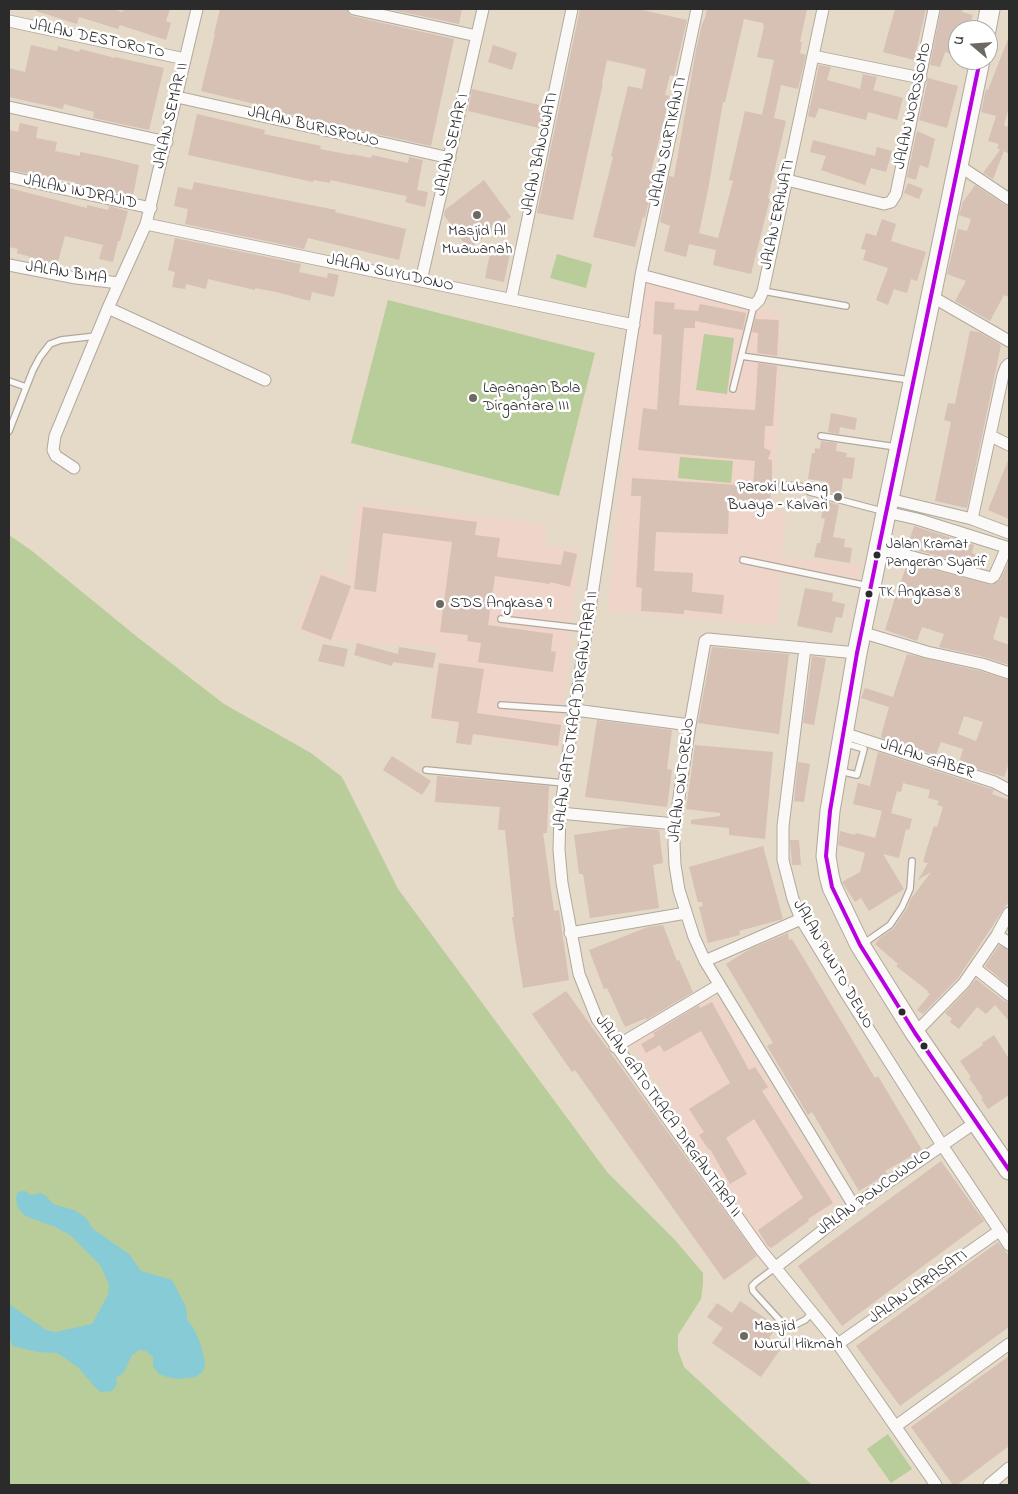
<!DOCTYPE html>
<meta charset="utf-8">
<style>
body{margin:0}
#map{position:relative;width:1018px;height:1494px;overflow:hidden;background:#e5d9c8;font-family:"Indie Flower",sans-serif}
canvas{display:block}
.frame{position:absolute;inset:0;border:10px solid #2b2b2b;pointer-events:none}
.north{position:absolute;left:948px;top:20px;width:50px;height:50px;box-sizing:border-box;background:#fff;border:1px solid #aaa;border-radius:50%;rotate:288deg;font-size:14px;font-weight:700;line-height:20px;text-align:center;color:#2b2b2b}
.north::after{content:'';display:block;margin:auto;width:18px;height:22px;background:#6c6862;clip-path:polygon(50% 0,100% 100%,50% 72%,0 100%)}
</style>
<div id="map">
<canvas width="1018" height="1494"></canvas>
<div class="frame"></div>
<div class="north">U</div>
</div>
<script>
const c = document.querySelector('canvas').getContext('2d');
c.lineJoin = 'round';
function fill(path, color) {
  c.fillStyle = color;
  c.fill(path, 'evenodd');
}
function shape(rows) {
  const path = new Path2D();
  for (const r of rows) {
    path.moveTo(r[0], r[1]);
    for (let i = 2; i < r.length; i += 2) path.lineTo(r[i], r[i + 1]);
  }
  return path;
}
function strokePath(path, color, width, dash) {
  c.strokeStyle = color;
  c.lineWidth = width;
  c.lineCap = dash ? 'butt' : 'round';
  c.setLineDash(dash || []);
  c.stroke(path);
}
function label(font, color, halo, rows, align = 'center') {
  c.font = font + ' "Indie Flower",sans-serif';
  c.lineWidth = 5;
  c.setLineDash([]);
  c.textBaseline = 'middle';
  c.strokeStyle = halo;
  c.fillStyle = color;
  for (const [text, x, y, turn = 0] of rows) {
    c.save();
    c.translate(x, y);
    c.rotate((+turn || 0) * Math.PI / 180);
    c.textAlign = isNaN(turn) ? turn : align;
    if (halo) c.strokeText(text, 0, 0);
    c.fillText(text, 0, 0);
    c.restore();
  }
}
const built = shape([
 [646,277,782,314,774,510,786,511,782,558,860,565,859,581,782,574,777,626,608,611,618,496],
 [357,503,547,524,545,546,579,549,560,749,474,735,472,746,455,743,457,724,429,721,437,661,440,659,439,646,332,641,317,639,296,629,320,568,347,578],
 [714,992,840,1201,766,1252,629,1040]
]);
const green = shape([
 [557,254,592,264,586,288,550,278],
 [388,300,595,353,559,496,351,443],
 [704,334,734,338,727,394,696,390],
 [680,457,733,461,731,483,678,478],
 [9,535,32,551,136,636,224,704,311,753,342,777,398,889,607,1172,675,1240,703,1273,703,1284,701,1299,678,1335,678,1350,684,1367,812,1485,9,1485],
 [888,1434,912,1469,891,1483,867,1449]
]);
const water = shape([
 [25,1191,31,1195,41,1193,48,1198,53,1204,74,1210,86,1218,93,1229,129,1254,141,1271,172,1280,186,1307,187,1319,194,1329,201,1345,205,1363,203,1372,195,1377,180,1379,167,1377,159,1374,153,1366,153,1357,146,1351,139,1350,132,1355,124,1372,116,1378,117,1384,112,1391,101,1392,95,1387,78,1367,57,1353,38,1352,12,1346,9,1332,9,1304,46,1330,56,1332,92,1324,108,1295,109,1284,100,1265,70,1235,53,1226,25,1216,18,1208,16,1197,18,1192]
]);
const building = shape([
 [36,9,112,9,123,12,123,9,170,9,166,21,171,23,166,40,120,25,118,29,79,17,77,24,36,11],
 [220,9,347,9,349,14,352,16,454,39,431,146,278,112,279,110,201,91,215,34,214,34],
 [388,9,462,9,459,24],
 [580,9,638,9,687,20,674,76,670,75,665,95,670,96,651,172,655,173,645,218,643,217,635,247,593,237,613,157,611,156,628,86,642,89,646,69,607,60,602,83,603,83,573,220,537,213],
 [707,9,807,9,800,42,802,42,800,53,806,55,798,89,781,85,774,118,786,121,768,198,770,199,751,274,713,265,716,250,689,244,686,257,664,251,670,226,660,222,669,176,674,177,696,50,702,24,705,18],
 [744,19,763,23,763,25,764,26,757,57,774,60,762,115,745,111,729,180,733,181,718,238,699,233,708,190,723,102,725,102],
 [895,9,926,9,914,60,883,52],
 [941,9,963,9,962,12,973,15,968,30,958,30,958,56,945,52,940,67,930,65],
 [1008,39,1009,40,1009,107,1004,125,1007,127,1009,122,1009,154,1004,151,993,179,983,173,1000,150,997,148,999,144,988,141,996,116,981,112,986,89,988,90],
 [31,45,57,51,58,46,79,52,80,49,115,58,115,57,164,68,149,130,93,118,94,112,64,104,63,109,9,97,9,68,25,72],
 [493,45,517,53,512,70,488,62],
 [819,65,831,67,827,80,860,89,863,74,877,77,873,90,903,98,897,120,868,112,866,120,819,108,815,118,808,116],
 [928,78,958,86,947,128,919,120],
 [472,89,544,106,539,128,468,111],
 [197,114,265,130,264,134,321,146,320,149,351,155,351,154,371,158,372,155,408,163,409,157,423,160,417,190,428,192,425,207,405,202,407,196,401,195,330,180,330,183,314,180,313,182,188,155],
 [20,123,38,127,36,138,57,142,55,151,80,156,80,152,101,156,139,165,133,196,112,192,113,190,93,186,92,188,74,183,74,182,9,170,9,130,18,132],
 [917,131,935,139,928,168,920,165,916,180,907,177],
 [813,140,875,156,877,147,892,151,886,172,871,168,865,185,821,170,826,156,810,152],
 [484,180,511,217,468,249,444,215,445,210],
 [194,182,336,210,335,212,406,229,399,260,308,238,304,249,185,224,188,209,174,206,178,187,192,190],
 [908,183,923,189,919,199,904,193],
 [975,185,1005,205,1009,206,1009,297,1004,295,990,321,955,301,966,281,947,274,958,229,967,231,971,219,959,215,963,202],
 [9,188,87,208,87,205,108,210,109,206,128,211,120,241,118,241,113,262,99,259,103,245,65,236,57,265,17,253,18,249,9,247],
 [882,219,896,224,891,241,926,252,917,281,911,279,907,293,894,289,888,305,876,300,888,268,863,260,866,250,861,249,866,233,876,236],
 [175,238,301,264,299,272,327,278,328,273,339,275,334,297,312,292,310,301,276,292,255,288,255,290,208,279,206,289,186,284,185,289,172,287,175,272,168,270],
 [492,244,511,248,504,282,485,278],
 [655,301,675,303,674,309,698,311,700,304,746,313,743,330,695,321,695,328,684,328,679,405,755,410,758,363,777,366,773,426,765,426,764,448,771,451,768,459,772,460,772,480,803,482,802,493,771,491,770,508,729,505,728,534,656,532,654,571,693,573,692,592,724,595,722,614,684,610,684,614,641,611,642,588,636,587,641,496,631,496,632,478,753,486,755,461,638,450,643,408,657,410,662,335,653,334],
 [755,319,779,320,777,356,757,353,758,333,752,332],
 [970,331,979,332,1001,345,967,508,935,501,951,422,944,420,948,403,955,404],
 [831,413,857,418,855,430,840,427,839,434,828,432],
 [821,441,837,443,836,451,847,453,846,457,855,458,852,479,843,478,841,495,826,491,828,482,808,479,812,453,815,453,815,448,820,449],
 [1009,458,1009,519,988,510],
 [824,501,839,505,833,537,845,539,844,547,852,548,850,563,814,557,817,543,820,543,825,519,821,518],
 [363,507,477,522,475,535,500,538,497,557,561,565,564,551,577,554,570,587,550,582,550,584,495,576,488,625,553,634,551,651,556,652,553,672,478,662,481,643,467,641,468,635,440,632,452,542,383,533,376,592,354,589],
 [914,526,974,545,972,553,984,558,980,567,901,546,903,540,909,541],
 [1009,561,1009,619,1000,616,993,639,1009,645,1009,665,984,657,939,647,944,634,922,627,917,641,885,630,899,585,900,585,907,563,992,585,1000,580],
 [321,575,351,586,331,640,301,629],
 [805,588,833,593,832,601,845,604,842,618,836,617,832,633,797,626],
 [357,643,398,654,399,647,436,653,433,668,393,662,392,666,354,655],
 [323,644,348,649,344,667,318,661],
 [712,647,789,654,779,734,698,723],
 [907,654,980,671,1009,680,1009,763,1004,777,959,763,963,749,941,742,936,755,882,738,881,736,889,707,861,698,865,688,893,697],
 [964,716,983,722,976,741,958,734],
 [812,656,826,658,814,725,803,723],
 [439,663,484,669,477,713,561,725,558,746,473,734,471,745,456,743,459,722,431,718],
 [597,720,672,730,667,769,672,770,667,807,585,797],
 [695,745,773,752,765,839,729,835,729,828,691,824,691,820,720,816,720,813,686,809],
 [878,752,991,789,994,790,992,794,1009,800,1009,901,958,978,923,1014,917,1010,930,994,927,992,928,991,896,966,898,964,875,944,880,938,894,928,908,907,910,900,931,872,918,880,928,863,923,862,927,848,934,826,937,827,943,807,937,805,939,801,928,798,930,790,903,783,901,792,897,791,891,813,912,819,909,830,906,829,899,858,883,854,904,889,869,911,861,898,855,902,842,882,860,872,865,853,838,845,840,831,855,835,856,833,875,838,882,811,853,804,858,783,870,786],
 [392,756,431,781,422,795,383,770],
 [798,762,810,764,804,802,794,801],
 [437,776,549,786,547,833,543,833,554,911,559,910,569,980,523,988,512,917,514,917,505,830,498,830,500,807,435,802],
 [631,827,659,830,663,863,653,865,659,908,590,918,583,874,579,874,574,835],
 [790,840,799,840,801,865,792,865],
 [763,846,783,919,739,931,740,935,708,943,699,907,703,906,702,902,698,902,689,867],
 [663,925,677,961,679,960,693,992,646,1020,646,1018,625,1027,607,988,604,989,589,950,648,927],
 [788,933,789,940,792,939,875,1078,878,1076,922,1150,885,1171,887,1174,859,1191,812,1112,808,1115,767,1046,773,1043,726,964,750,949],
 [999,945,1009,950,1009,986,985,966],
 [976,979,1004,1001,1009,1002,1009,1021,995,1005,986,1014,977,1007,959,1029,950,1022,952,1019,945,1013,969,988],
 [566,991,757,1256,724,1280,575,1070,572,1072,532,1014],
 [712,1002,749,1070,755,1067,768,1087,762,1091,833,1203,808,1219,809,1221,771,1248,767,1245,758,1230,803,1198,754,1119,726,1138,747,1174,730,1184,710,1149,709,1150,699,1135,704,1132,689,1109,730,1083,701,1031,664,1052,660,1045,646,1053,641,1044,655,1036,653,1033,699,1005,700,1008],
 [994,1035,1009,1059,1009,1095,988,1109,981,1099,983,1098,969,1078,971,1077,960,1061,983,1045,982,1043],
 [941,1161,984,1221,842,1326,798,1266],
 [998,1242,1009,1256,1009,1327,900,1406,856,1346],
 [740,1301,777,1326,769,1338,782,1347,761,1377,712,1343,723,1328,707,1317,717,1303,732,1313],
 [1009,1356,1009,1446,957,1485,953,1485,911,1427]
]);
const service = shape([
 [763,291,846,306],
 [741,356,910,380],
 [9,381,26,387],
 [733,389,754,305],
 [9,431,33,370,40,357,50,344,61,340,96,336],
 [821,436,896,447],
 [810,492,882,511],
 [743,560,868,586],
 [501,619,588,629],
 [501,705,575,710],
 [426,770,564,783],
 [840,771,857,775,864,749,844,743],
 [863,944,890,925,902,907,910,889,912,861],
 [776,1267,756,1282,752,1286,753,1291,784,1325,790,1327,797,1324,805,1320,813,1312]
]);
const minor = shape([
 [354,9,477,36],
 [697,9,641,275,572,726,560,813,559,850,562,883,579,974,597,1019,761,1250,838,1344,936,1485],
 [9,21,185,59],
 [813,56,921,78],
 [177,97,450,158],
 [9,107,167,142],
 [958,165,1009,199],
 [9,177,151,208],
 [787,180,884,204,891,202,896,194,934,9],
 [146,224,634,325],
 [9,265,76,278,119,283],
 [641,275,754,305,759,300,763,291,823,9],
 [421,281,483,9],
 [931,296,1009,341],
 [511,299,572,9],
 [108,308,265,380],
 [991,436,1009,445],
 [74,468,56,456,53,450,55,436,108,308,146,224,197,9],
 [889,499,972,519,1009,533],
 [886,512,917,519,1009,548],
 [972,519,1003,375,1006,367,1009,364],
 [879,548,991,578,994,576,997,570,1007,547],
 [861,632,927,652,982,664,1009,673],
 [805,648,783,826,783,860,793,899,801,919,847,995,942,1145,1009,1245],
 [575,710,690,725],
 [843,733,994,782,1009,790],
 [560,813,675,824],
 [570,933,686,913],
 [997,935,1009,943],
 [705,961,801,919],
 [975,968,1009,995],
 [915,1033,964,983,997,935,1009,913],
 [615,1047,719,985],
 [854,1206,705,961,694,937,679,890,675,865,674,843,675,824,690,725,705,641,708,639,857,653],
 [776,1267,854,1206,976,1122],
 [838,1344,999,1231],
 [896,1426,1009,1344],
 [989,1485,1009,1468]
]);
const primary = shape([
 [986,30,990,9],
 [980,60,857,653,830,811,826,856,829,875,832,887,860,945,915,1033,1009,1170]
]);
const bus1 = shape([
 [980,60,857,653,830,811,826,856,832,887,860,945,915,1033,1009,1170]
]);
const markers = [
 [477,215,5,"#6c6862"],
 [473,398,5,"#6c6862"],
 [838,497,5,"#6c6862"],
 [877,555,4.5,"#2b2b2b"],
 [869,594,4.5,"#2b2b2b"],
 [440,604,5,"#6c6862"],
 [902,1012,4.5,"#2b2b2b"],
 [924,1046,4.5,"#2b2b2b"],
 [744,1336,5,"#6c6862"]
];
const busNames = [
 ["Jalan Kramat",886,546],
 ["Pangeran Syarif",886,564],
 ["TK Angkasa 8",878,594]
];
const streetNames = [
 ["JALAN DESTOROTO",97,40,12],
 ["JALAN NOROSOMO",914,106,-78],
 ["JALAN SEMAR II",172,116,-77],
 ["JALAN BURISROWO",313,128,13],
 ["JALAN SURTIKANTI",669,142,-78],
 ["JALAN SEMAR I",453,145,-77],
 ["JALAN BANOWATI",541,154,-78],
 ["JALAN INDRAJID",80,193,12],
 ["JALAN ERAWATI",779,215,-78],
 ["JALAN BIMA",66,274,9],
 ["JALAN SUYUDONO",390,274,12],
 ["JALAN GATOTKACA DIRGANTARA II",577,711,-82],
 ["JALAN GABER",927,760,18],
 ["JALAN ONTOREJO",683,780,-83],
 ["JALAN PUNTO DEWO",832,965,60],
 ["JALAN GATOTKACA DIRGANTARA II",667,1117,55],
 ["JALAN PONCOWOLO",875,1193,-36],
 ["JALAN LARASATI",919,1288,-35]
];
const poiNames = [
 ["Masjid Al",477,232,"center"],
 ["Muawanah",477,250,"center"],
 ["Lapangan Bola",483,389],
 ["Dirgantara III",483,407],
 ["Paroki Lubang",828,488,"right"],
 ["Buaya – Kalvari",828,506,"right"],
 ["SDS Angkasa 9",450,604],
 ["Masjid",754,1327],
 ["Nurul Hikmah",754,1345]
];
fill(built, '#efd4c9');
fill(green, '#b8cd99');
fill(water, '#86cbd5');
fill(building, '#d6c1b4');
strokePath(service, '#b0a99e', 8);
strokePath(minor, '#b0a99e', 13);
strokePath(primary, '#b0a99e', 21);
strokePath(service, '#fbf9f7', 5.5);
strokePath(minor, '#fbf9f7', 11);
strokePath(primary, '#fbf9f7', 19);
strokePath(bus1, '#b900e2', 4);
for (const [x, y, r, color] of markers) {
  const dot = new Path2D();
  dot.arc(x, y, r, 0, 2 * Math.PI);
  c.fillStyle = color;
  c.fill(dot);
  strokePath(dot, '#fff', 2);
}
label('15px', '#2b2b2b', '#fff', busNames, 'left');
label('16px', '#2b2b2b', '#fff', streetNames);
label('16px', '#2b2b2b', '#fff', poiNames, 'left');
</script>
